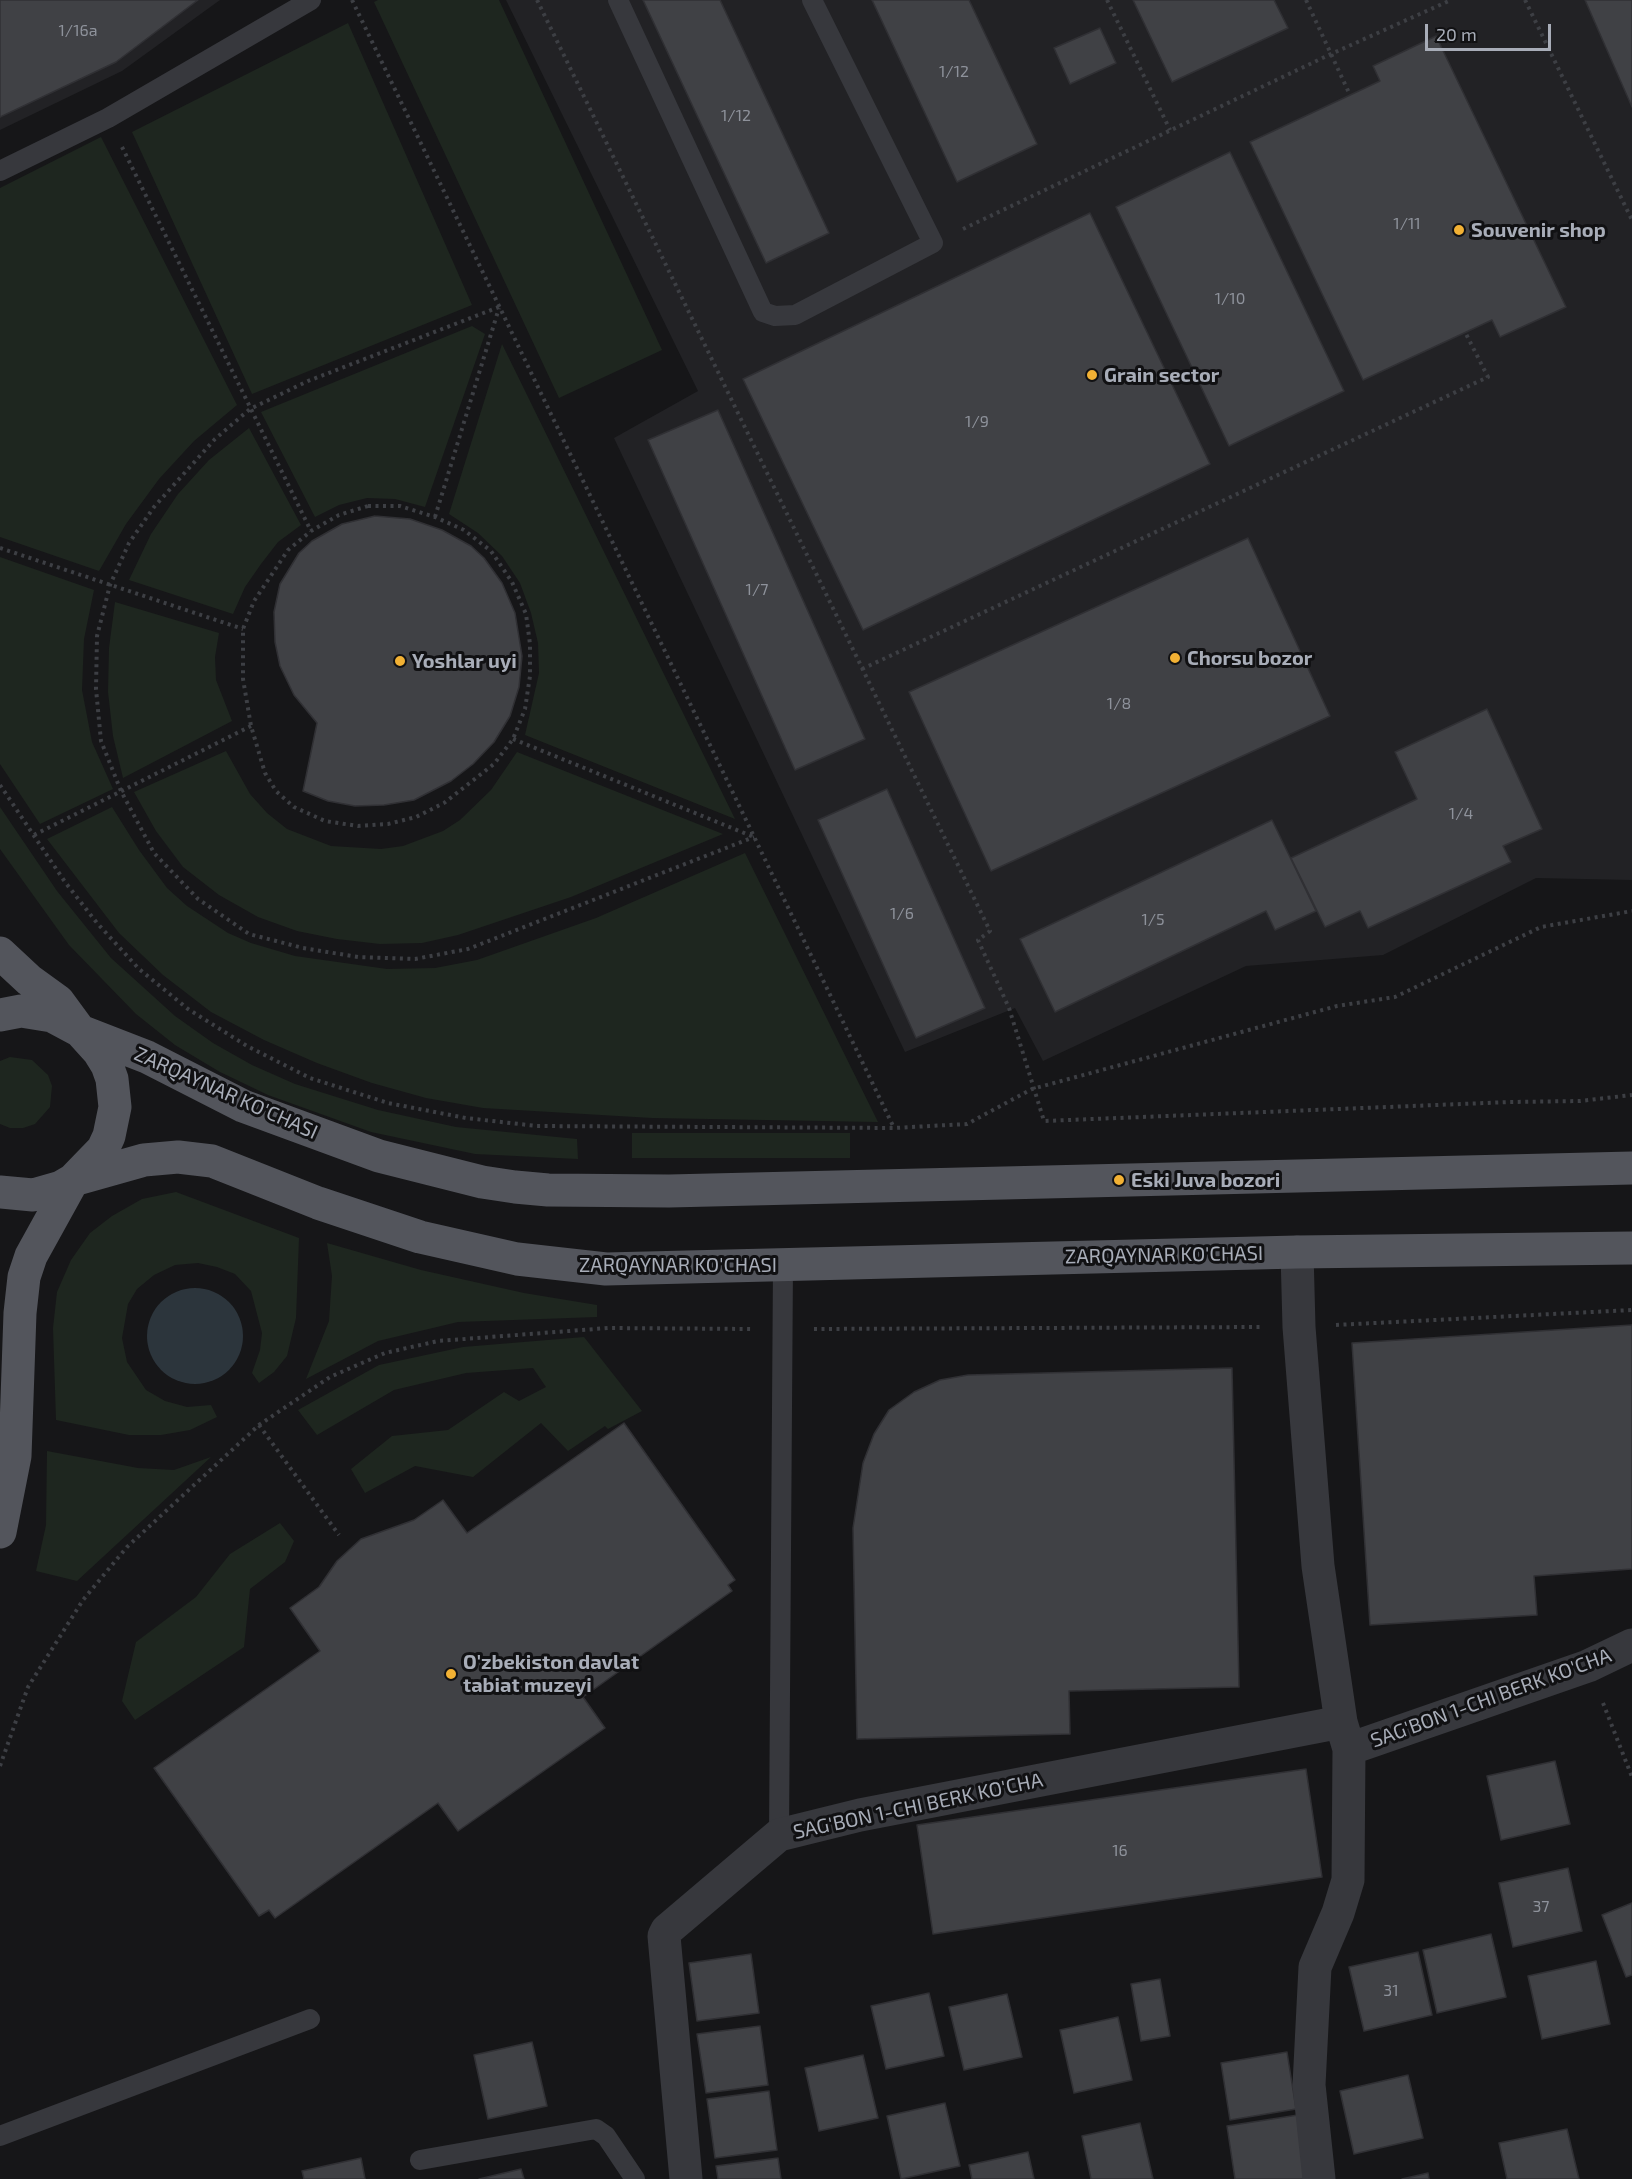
<!DOCTYPE html>
<meta charset="utf-8">
<style>
body{margin:0}
#map{position:relative;width:1632px;height:2179px;overflow:hidden;background:#161618;font-family:"Exo 2",sans-serif}
canvas{display:block}
.scale{position:absolute;left:1425px;top:24px;width:126px;height:27px;box-sizing:border-box;border:3px solid #a8adb8;border-top:0;padding-left:8px;font-size:18px;line-height:21px;white-space:nowrap;color:#a8adb8;-webkit-text-stroke:4px #111113;paint-order:stroke}
</style>
<div id="map">
<canvas width="1632" height="2179"></canvas>
<div class="scale">20 m</div>
</div>
<script>
const c = document.querySelector('canvas').getContext('2d');
c.lineJoin = 'round';
function fill(path, color) {
  c.fillStyle = color;
  c.fill(path, 'evenodd');
}
function shape(rows) {
  const path = new Path2D();
  for (const r of rows) {
    if (r.length === 3) {
      path.moveTo(r[0] + r[2], r[1]);
      path.arc(r[0], r[1], r[2], 0, 2 * Math.PI);
      continue;
    }
    path.moveTo(r[0], r[1]);
    for (let i = 2; i < r.length; i += 2) path.lineTo(r[i], r[i + 1]);
  }
  return path;
}
function strokePath(path, color, width, dash) {
  c.strokeStyle = color;
  c.lineWidth = width;
  c.lineCap = dash ? 'butt' : 'round';
  c.setLineDash(dash || []);
  c.stroke(path);
}
function label(font, color, halo, rows, align = 'center') {
  c.font = font + ' "Exo 2",sans-serif';
  c.lineWidth = 6;
  c.setLineDash([]);
  c.textBaseline = 'middle';
  c.strokeStyle = halo;
  c.fillStyle = color;
  for (const [text, x, y, turn = 0] of rows) {
    c.save();
    c.translate(x, y);
    c.rotate((+turn || 0) * Math.PI / 180);
    c.textAlign = isNaN(turn) ? turn : align;
    if (halo) c.strokeText(text, 0, 0);
    c.fillText(text, 0, 0);
    c.restore();
  }
}
const built = shape([
 [0,0,220,0,122,71,0,130],
 [506,0,1632,0,1632,880,1536,878,1383,955,1246,966,1043,1061,1015,1008,905,1052,614,438,698,391]
]);
const green = shape([
 [378,0,499,0,662,350,559,398,374,2],
 [348,23,472,305,252,394,132,132],
 [101,137,237,405,194,441,159,479,126,524,99,571,0,537,0,188],
 [472,326,485,334,425,507,395,499,367,498,339,505,315,517,261,412],
 [502,344,735,819,525,735,539,673,538,643,531,613,520,583,502,556,478,533,449,514],
 [249,428,301,525,278,542,261,564,245,587,233,614,129,580,151,534,178,494,209,460],
 [0,557,94,590,84,639,82,690,92,742,113,789,40,824,0,764],
 [115,602,219,633,215,657,216,680,232,721,123,778,113,736,108,692,109,648],
 [226,751,250,794,267,813,287,829,331,846,381,849,403,846,443,831,460,820,491,790,517,752,723,834,571,897,458,935,422,943,380,944,337,939,297,931,258,917,219,895,183,867,156,831,134,792],
 [0,807,57,891,111,958,175,1016,213,1043,252,1065,295,1084,378,1110,456,1127,577,1139,578,1159,475,1154,371,1132,268,1095,220,1072,175,1045,136,1014,69,945,0,849],
 [112,807,139,850,167,888,187,906,228,933,251,943,295,956,387,969,435,968,477,960,596,918,745,853,878,1122,652,1118,483,1108,426,1098,372,1083,317,1063,264,1040,211,1012,163,975,119,933,47,839],
 [10,1057,32,1060,48,1075,52,1086,50,1107,35,1124,23,1128,10,1128,0,1124,0,1061],
 [632,1133,850,1133,850,1158,632,1158],
 [176,1192,299,1238,296,1318,287,1356,274,1372,259,1383,252,1373,260,1350,262,1333,251,1291,235,1274,217,1267,198,1263,175,1265,154,1275,137,1289,128,1304,122,1338,127,1362,146,1390,165,1401,187,1407,211,1405,217,1417,190,1430,161,1435,129,1435,56,1420,53,1328,57,1292,71,1260,90,1233,112,1216,142,1199],
 [327,1243,421,1270,524,1293,597,1305,597,1317,458,1322,378,1341,306,1379,329,1321,332,1276],
 [584,1337,642,1411,608,1429,605,1426,568,1451,541,1423,473,1477,415,1466,365,1493,351,1469,392,1436,448,1430,504,1392,519,1401,546,1387,533,1368,466,1373,394,1390,317,1435,298,1410,379,1365,463,1347],
 [47,1451,138,1468,174,1470,211,1457,77,1581,36,1571,46,1525],
 [280,1523,294,1541,285,1562,250,1589,244,1647,135,1720,122,1701,136,1642,196,1597,230,1554]
]);
const water = shape([
 [195,1336,48]
]);
const building = shape([
 [0,0,198,0,116,62,0,117,0,0],
 [643,0,720,0,829,233,766,263,643,0],
 [872,0,969,0,1037,144,957,182,872,0],
 [1133,0,1274,0,1288,28,1172,82,1133,0],
 [1585,0,1632,0,1632,107,1585,0],
 [1100,28,1116,63,1070,84,1054,48,1100,28],
 [1436,36,1566,307,1500,337,1492,320,1363,380,1250,142,1380,81,1373,66,1436,36],
 [1230,152,1344,391,1229,446,1116,207,1230,152],
 [1090,213,1210,464,863,630,743,379,1090,213],
 [718,410,865,739,795,770,648,440,718,410],
 [375,516,410,519,442,530,471,546,484,558,502,583,515,613,522,656,519,687,510,716,494,742,473,764,451,781,414,800,384,805,355,806,328,801,303,791,317,723,294,695,280,666,275,642,274,612,280,584,299,553,312,541,342,524,375,516],
 [1248,538,1330,716,991,871,909,692,1248,538],
 [1487,709,1542,829,1503,846,1511,862,1368,928,1360,911,1325,927,1291,858,1417,799,1395,752,1487,709],
 [887,789,985,1008,916,1038,818,820,887,789],
 [1272,820,1316,911,1275,930,1266,911,1055,1012,1020,939,1272,820],
 [1632,1325,1632,1569,1534,1576,1537,1615,1370,1625,1352,1343,1632,1325],
 [1232,1368,1239,1687,1069,1691,1070,1734,857,1739,853,1528,863,1463,874,1434,889,1410,914,1392,940,1380,968,1375,1232,1368],
 [624,1423,735,1580,728,1585,732,1591,583,1697,605,1728,458,1831,438,1803,275,1918,269,1910,259,1916,154,1768,320,1651,290,1608,319,1587,337,1561,361,1539,414,1520,443,1500,467,1533,624,1423],
 [1555,1761,1570,1824,1501,1840,1487,1776,1555,1761],
 [1306,1769,1322,1877,933,1934,917,1825,1306,1769],
 [1568,1868,1582,1931,1513,1947,1499,1883,1568,1868],
 [1632,1903,1632,1975,1626,1977,1602,1915,1632,1903],
 [1491,1934,1506,1997,1437,2013,1423,1950,1491,1934],
 [1418,1952,1432,2015,1364,2031,1349,1967,1418,1952],
 [751,1954,759,2013,697,2021,689,1963,751,1954],
 [1596,1961,1610,2024,1542,2039,1528,1976,1596,1961],
 [1160,1979,1170,2036,1141,2041,1131,1984,1160,1979],
 [929,1993,944,2056,886,2069,871,2006,929,1993],
 [1007,1994,1022,2057,964,2070,949,2007,1007,1994],
 [1118,2017,1132,2080,1074,2093,1060,2030,1118,2017],
 [760,2026,768,2085,706,2093,697,2034,760,2026],
 [532,2042,547,2106,488,2119,474,2055,532,2042],
 [1287,2052,1296,2109,1230,2120,1221,2063,1287,2052],
 [863,2055,878,2118,819,2131,805,2068,863,2055],
 [1408,2075,1423,2138,1354,2154,1340,2091,1408,2075],
 [769,2091,777,2150,715,2158,707,2099,769,2091],
 [945,2103,960,2166,901,2179,887,2116,945,2103],
 [1298,2115,1307,2179,1235,2179,1227,2126,1298,2115],
 [1140,2123,1153,2179,1091,2179,1082,2136,1140,2123],
 [1567,2129,1579,2179,1507,2179,1499,2143,1567,2129],
 [1028,2152,1034,2179,972,2179,969,2165,1028,2152],
 [361,2158,365,2179,304,2179,302,2171,361,2158],
 [778,2158,781,2179,718,2179,716,2166,778,2158],
 [521,2169,524,2179,479,2179,521,2169],
 [1428,2173,1429,2179,1402,2179,1428,2173]
]);
const path = shape([
 [352,0,894,1128],
 [537,0,990,931,978,940,1009,1008,1044,1121,1510,1102,1580,1101,1632,1095],
 [1107,0,1170,130],
 [1306,0,1350,95],
 [1525,0,1632,220],
 [122,147,311,531],
 [963,229,1331,54,1451,0],
 [499,307,308,381,250,409,215,439,154,507,129,543,110,585,97,636,96,689,101,741,121,791,154,853,198,899,249,934,303,948,358,957,415,959,468,949,754,837],
 [368,506,400,506,435,517,464,530,491,551,512,582,526,614,530,644,530,676,525,709,513,739,494,764,444,803,416,817,388,824,358,826,325,821,294,807,276,791,265,773,251,726,243,679,243,629,254,601,288,550,311,531,339,515,368,506],
 [435,517,499,308],
 [0,548,243,629],
 [862,669,1488,377,1465,332],
 [513,739,754,837],
 [0,785,65,882,97,923,139,969,188,1009,247,1046,310,1078,388,1103,466,1118,537,1126,894,1128,967,1124,1032,1089,1337,1006,1395,997,1541,927,1632,911],
 [34,835,251,726],
 [1336,1325,1632,1310],
 [814,1329,1260,1327],
 [259,1425,339,1535],
 [1603,1703,1632,1777],
 [0,1766,28,1687,83,1600,127,1547,259,1425,330,1377,385,1353,438,1341,608,1328,753,1329]
]);
const service = shape([
 [618,0,763,312,775,316,795,315,933,243,812,0],
 [0,171,108,118,311,0],
 [779,1835,783,1265],
 [0,2136,310,2019],
 [420,2160,596,2129,606,2136,635,2179]
]);
const minor = shape([
 [1297,1252,1299,1327,1318,1566,1341,1722,1349,1749,1348,1880,1338,1913,1315,1967,1309,2085,1319,2179],
 [1349,1749,1588,1666,1632,1645],
 [686,2179,664,1936,667,1930,779,1835,860,1815,1341,1722]
]);
const primary = shape([
 [0,953,29,980,58,1001,80,1031,147,1057,243,1106,379,1156,482,1182,515,1187,548,1190,669,1191,1632,1168],
 [0,1015,21,1011,52,1016,80,1031,99,1052,107,1065,112,1079,115,1107,109,1136,103,1149,73,1180,61,1187,33,1195,0,1192],
 [0,1532,15,1456,20,1313,24,1277,31,1256,73,1180,144,1160,178,1157,212,1161,318,1203,420,1237,517,1259,606,1269,1297,1252,1632,1248]
]);
const markers = [
 [1459,230,6,"#f2b134"],
 [1092,375,6,"#f2b134"],
 [1175,658,6,"#f2b134"],
 [400,661,6,"#f2b134"],
 [1119,1180,6,"#f2b134"],
 [451,1674,6,"#f2b134"]
];
const numberNames = [
 ["1/16а",78,31],
 ["1/12",954,72],
 ["1/12",736,116],
 ["1/11",1407,224],
 ["1/10",1230,299],
 ["1/9",977,422],
 ["1/7",757,590],
 ["1/8",1119,704],
 ["1/4",1461,814],
 ["1/6",902,914],
 ["1/5",1153,920],
 ["16",1120,1851],
 ["37",1541,1907],
 ["31",1391,1991]
];
const poiNames = [
 ["Souvenir shop",1471,230],
 ["Grain sector",1104,375],
 ["Chorsu bozor",1187,658],
 ["Yoshlar uyi",412,661],
 ["Eski Juva bozori",1131,1180],
 ["O'zbekiston davlat",463,1662],
 ["tabiat muzeyi",463,1685]
];
const streetNames = [
 ["ZARQAYNAR KO'CHASI",226,1093,24],
 ["ZARQAYNAR KO'CHASI",1164,1255,-1],
 ["ZARQAYNAR KO'CHASI",678,1265],
 ["SAG'BON 1-CHI BERK KO'CHA",1491,1698,-20],
 ["SAG'BON 1-CHI BERK KO'CHA",918,1806,-12]
];
fill(built, '#222225');
fill(green, '#1e261f');
fill(water, '#2c353c');
fill(building, '#404145');
strokePath(building, '#303034', 1.5);
strokePath(path, '#3d3f44', 4, [3, 4.5]);
strokePath(service, '#37383d', 20);
strokePath(minor, '#37383d', 33);
strokePath(primary, '#53555c', 33);
for (const [x, y, r, color] of markers) {
  const dot = new Path2D();
  dot.arc(x, y, r, 0, 2 * Math.PI);
  c.fillStyle = color;
  c.fill(dot);
  strokePath(dot, '#111113', 2);
}
label('16px', '#8e929b', null, numberNames);
label('bold 20px', '#a8adb8', '#111113', poiNames, 'left');
label('20px', '#a8adb8', '#111113', streetNames);
</script>
